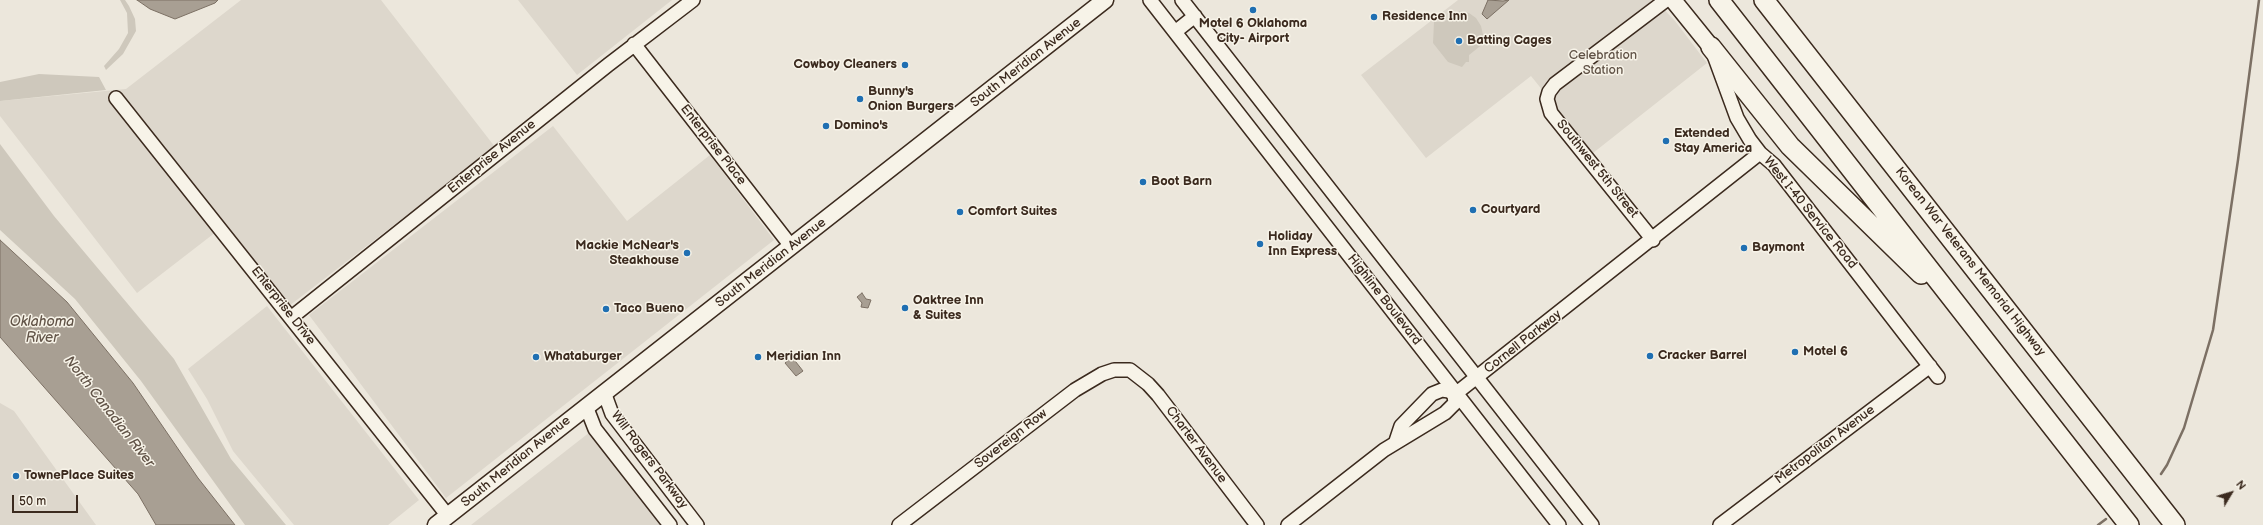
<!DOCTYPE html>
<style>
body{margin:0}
#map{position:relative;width:2263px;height:525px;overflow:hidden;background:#ece7dc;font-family:"Balsamiq Sans",sans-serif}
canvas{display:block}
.north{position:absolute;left:2211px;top:473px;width:40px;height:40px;-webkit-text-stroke:3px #f7f3e8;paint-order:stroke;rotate:52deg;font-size:11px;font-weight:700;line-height:16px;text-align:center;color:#3b2a1e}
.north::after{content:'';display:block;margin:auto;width:14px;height:18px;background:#3b2a1e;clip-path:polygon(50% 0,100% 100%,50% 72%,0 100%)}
.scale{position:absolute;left:12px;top:495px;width:66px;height:18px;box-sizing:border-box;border:2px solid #3b2a1e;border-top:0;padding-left:5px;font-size:12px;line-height:14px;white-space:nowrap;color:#3b2a1e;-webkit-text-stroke:3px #f7f3e8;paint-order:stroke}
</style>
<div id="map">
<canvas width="2263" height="525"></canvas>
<div class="north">N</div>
<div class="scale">50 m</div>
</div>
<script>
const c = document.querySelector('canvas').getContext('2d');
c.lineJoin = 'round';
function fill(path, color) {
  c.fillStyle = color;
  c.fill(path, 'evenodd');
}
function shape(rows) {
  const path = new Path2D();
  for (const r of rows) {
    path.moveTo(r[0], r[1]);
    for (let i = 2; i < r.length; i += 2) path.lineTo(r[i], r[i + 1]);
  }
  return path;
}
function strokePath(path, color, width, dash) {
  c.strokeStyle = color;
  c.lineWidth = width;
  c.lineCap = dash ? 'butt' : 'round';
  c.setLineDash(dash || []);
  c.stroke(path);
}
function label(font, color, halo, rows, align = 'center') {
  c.font = font + ' "Balsamiq Sans",sans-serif';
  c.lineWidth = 3;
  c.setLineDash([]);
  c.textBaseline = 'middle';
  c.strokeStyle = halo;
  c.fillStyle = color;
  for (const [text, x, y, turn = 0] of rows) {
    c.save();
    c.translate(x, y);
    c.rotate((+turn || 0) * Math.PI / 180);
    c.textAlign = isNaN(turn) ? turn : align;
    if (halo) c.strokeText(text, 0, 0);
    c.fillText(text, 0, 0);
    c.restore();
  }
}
const built = shape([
 [241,0,381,0,495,147,289,306,225,225,137,293,0,116,0,101,126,89],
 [518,0,672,0,577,75],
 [1458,0,1655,0,1675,21,1707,63,1593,153,1531,76,1426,158,1361,75],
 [553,126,627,221,710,155,774,240,446,498,309,315],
 [267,306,419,500,388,525,294,525,233,451,207,399,188,369],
 [0,403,14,411,96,525,0,525],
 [590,432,661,524,659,525,471,525]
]);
const green = shape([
 [120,0,125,0,129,6,135,19,136,31,123,54,106,70,104,66,119,49,128,33,127,13],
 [1460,11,1469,13,1476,18,1481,26,1484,39,1484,43,1469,55,1469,62,1466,62,1462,67,1448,62,1433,43,1434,22,1444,22],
 [39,74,99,77,106,90,0,101,0,82],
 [0,144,54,216,174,359,231,459,286,525,245,525,141,381,75,299,0,230]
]);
const water = shape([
 [137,0,218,0,215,3,175,19,150,9,137,0],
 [1488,0,1503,1,1509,0,1487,19,1482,14,1488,0],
 [0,240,67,302,133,383,198,478,235,525,156,525,138,494,0,337,0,240],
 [862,293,866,299,871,300,868,308,861,307,862,303,857,297,862,293],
 [792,357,803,371,796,376,785,363,792,357]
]);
const stream = shape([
 [2161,474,2167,465,2184,428,2213,330,2238,160,2259,0],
 [2098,525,2106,519]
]);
const minor = shape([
 [1150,0,1559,525],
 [1182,0,1592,525],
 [1175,32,1195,16],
 [634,44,791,246],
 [1715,58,1737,118,1750,140,1760,153,1774,165,1938,377],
 [116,98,448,516],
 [1653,240,1551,113,1547,99,1549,92,1555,84,1666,0],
 [292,317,608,65,693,0],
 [604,392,612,414,697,525],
 [1454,395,1760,153],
 [586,406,595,429,670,525],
 [1396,441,1401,426,1432,394,1442,390,1449,391,1454,395],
 [899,525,1075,390,1102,374,1114,370,1130,370,1148,384,1158,395,1257,525],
 [1288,525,1384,450,1445,413,1455,403,1454,395],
 [1720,525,1930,366]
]);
const major = shape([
 [1673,0,1711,47],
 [436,525,1105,0]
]);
const highway = shape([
 [1719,0,2129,525],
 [1764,0,2175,525],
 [1711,47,1790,146,1921,274]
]);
const markers = [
 [1253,10,4,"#1f6fb2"],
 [1374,17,4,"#1f6fb2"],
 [1459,41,4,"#1f6fb2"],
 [905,65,4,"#1f6fb2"],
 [860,99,4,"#1f6fb2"],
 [826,126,4,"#1f6fb2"],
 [1666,141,4,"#1f6fb2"],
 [1143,182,4,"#1f6fb2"],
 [1473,210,4,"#1f6fb2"],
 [960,212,4,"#1f6fb2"],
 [1260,244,4,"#1f6fb2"],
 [1744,248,4,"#1f6fb2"],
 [687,253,4,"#1f6fb2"],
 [905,308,4,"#1f6fb2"],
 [606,309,4,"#1f6fb2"],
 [1795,352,4,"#1f6fb2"],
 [1650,356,4,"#1f6fb2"],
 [536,357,4,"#1f6fb2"],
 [758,357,4,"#1f6fb2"],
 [16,476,4,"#1f6fb2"]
];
const poiNames = [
 ["Residence Inn",1382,17],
 ["Motel 6 Oklahoma",1253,24,"center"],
 ["City- Airport",1253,39,"center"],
 ["Batting Cages",1467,41],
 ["Cowboy Cleaners",897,65,"right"],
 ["Bunny's",868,92],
 ["Onion Burgers",868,107],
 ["Domino's",834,126],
 ["Extended",1674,134],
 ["Stay America",1674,149],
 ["Boot Barn",1151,182],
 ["Courtyard",1481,210],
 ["Comfort Suites",968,212],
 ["Holiday",1268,237],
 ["Inn Express",1268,252],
 ["Mackie McNear's",679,246,"right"],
 ["Steakhouse",679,261,"right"],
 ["Baymont",1752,248],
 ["Oaktree Inn",913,301],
 ["& Suites",913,316],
 ["Taco Bueno",614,309],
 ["Motel 6",1803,352],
 ["Cracker Barrel",1658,356],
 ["Whataburger",544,357],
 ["Meridian Inn",766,357],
 ["TownePlace Suites",24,476]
];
const parkNames = [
 ["Celebration",1603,56],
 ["Station",1603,71]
];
const streetNames = [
 ["South Meridian Avenue",1026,63,-38],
 ["Enterprise Place",713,145,52],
 ["Enterprise Avenue",492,157,-39],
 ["Southwest 5th Street",1597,169,51],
 ["West I-40 Service Road",1810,213,51],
 ["Korean War Veterans Memorial Highway",1970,262,52],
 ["South Meridian Avenue",771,263,-38],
 ["Highline Boulevard",1384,300,52],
 ["Enterprise Drive",283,306,52],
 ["Cornell Parkway",1523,342,-38],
 ["Sovereign Row",1011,439,-38],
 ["Charter Avenue",1196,445,53],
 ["Metropolitan Avenue",1825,445,-37],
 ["Will Rogers Parkway",649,460,53],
 ["South Meridian Avenue",516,462,-39]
];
const waterNames = [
 ["Oklahoma",42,322],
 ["River",42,338],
 ["North Canadian River",109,412,52]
];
fill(built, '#ddd7cc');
fill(green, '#cec8bc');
fill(water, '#a89f93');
strokePath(water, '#7c7064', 1);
strokePath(stream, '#7c7064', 2.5);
strokePath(minor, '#3b2a1e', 16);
strokePath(major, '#3b2a1e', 19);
strokePath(highway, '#3b2a1e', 22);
strokePath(minor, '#f7f3e8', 13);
strokePath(major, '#f7f3e8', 16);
strokePath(highway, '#f7f3e8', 19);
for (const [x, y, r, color] of markers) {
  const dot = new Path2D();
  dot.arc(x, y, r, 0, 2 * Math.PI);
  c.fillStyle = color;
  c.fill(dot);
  strokePath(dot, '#f7f3e8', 1.5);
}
label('bold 13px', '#3b2a1e', '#f7f3e8', poiNames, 'left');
label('13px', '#605246', '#f7f3e8', parkNames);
label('13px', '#3b2a1e', '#f7f3e8', streetNames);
label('italic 14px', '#615347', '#f7f3e8', waterNames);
</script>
